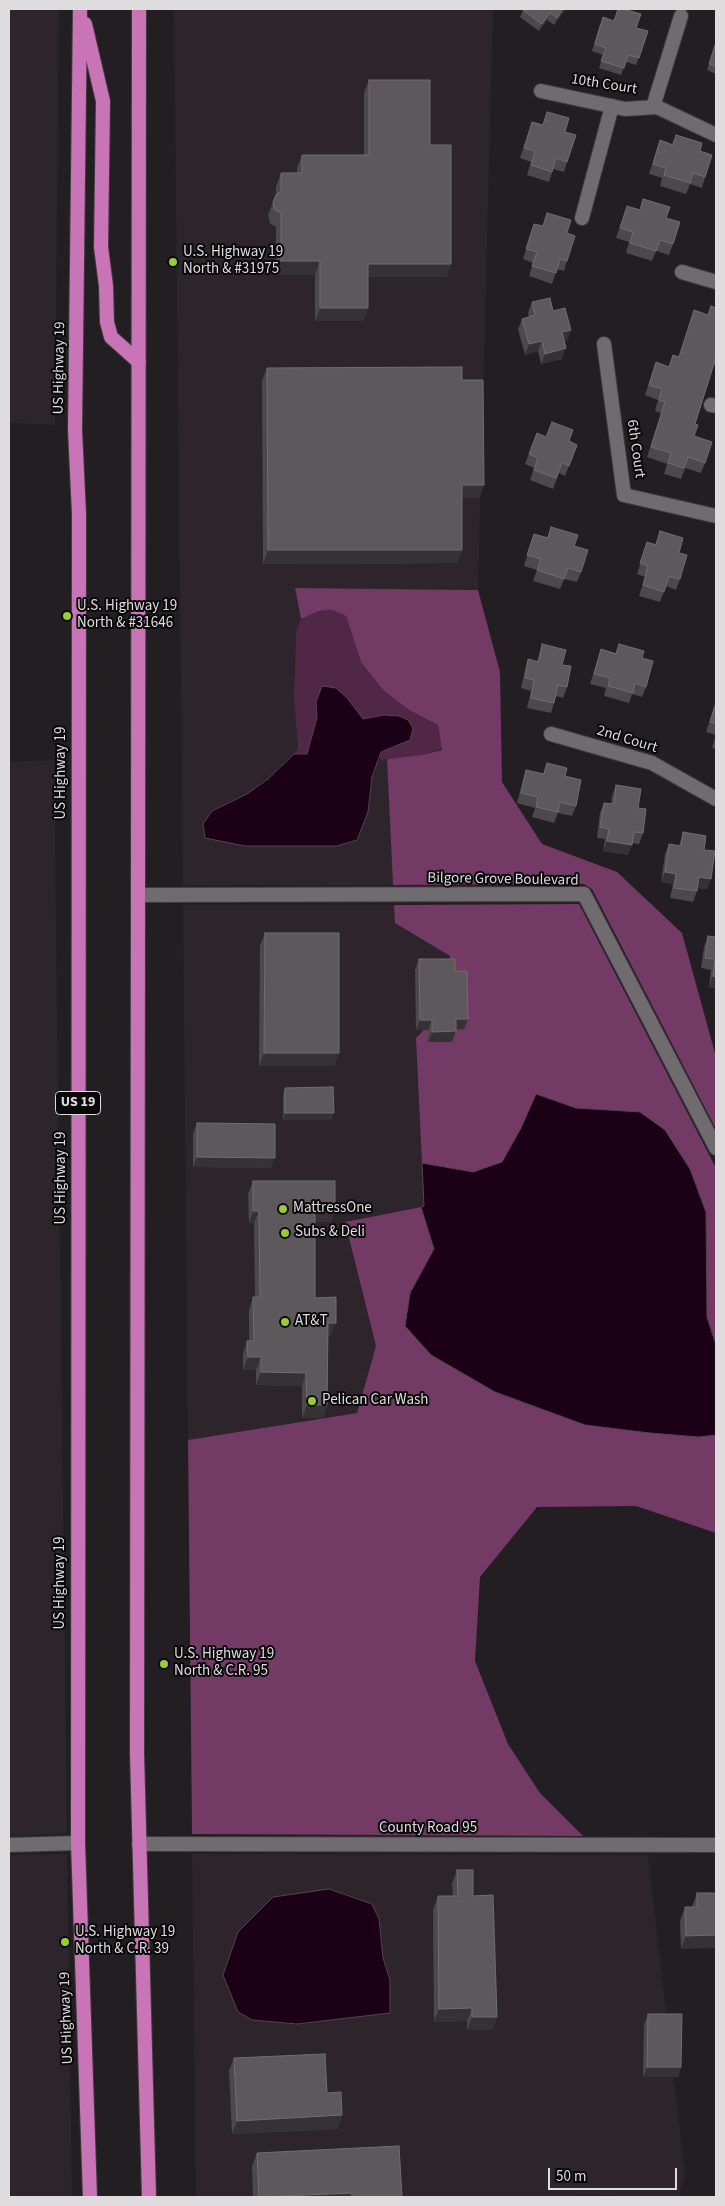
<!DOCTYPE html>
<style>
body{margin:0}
#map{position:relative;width:725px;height:2206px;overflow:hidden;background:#221e21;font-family:"Source Sans 3",sans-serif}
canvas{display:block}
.frame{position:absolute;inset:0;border:10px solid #dfdcde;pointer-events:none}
.scale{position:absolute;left:548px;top:2168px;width:129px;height:22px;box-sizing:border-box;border:2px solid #dfdcde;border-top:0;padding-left:6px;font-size:15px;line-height:18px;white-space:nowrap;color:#dfdcde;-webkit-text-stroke:4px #0a090a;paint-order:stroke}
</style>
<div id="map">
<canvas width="725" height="2206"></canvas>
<div class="frame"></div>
<div class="scale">50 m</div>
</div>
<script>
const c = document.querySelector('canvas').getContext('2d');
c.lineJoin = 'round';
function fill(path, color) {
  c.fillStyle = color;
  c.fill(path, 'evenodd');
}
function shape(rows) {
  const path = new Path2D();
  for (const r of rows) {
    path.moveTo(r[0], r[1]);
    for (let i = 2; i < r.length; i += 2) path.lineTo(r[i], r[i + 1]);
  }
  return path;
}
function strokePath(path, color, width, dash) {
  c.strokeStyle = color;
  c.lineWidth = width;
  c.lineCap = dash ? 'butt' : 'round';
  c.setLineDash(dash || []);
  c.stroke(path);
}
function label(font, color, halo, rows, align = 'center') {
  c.font = font + ' "Source Sans 3",sans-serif';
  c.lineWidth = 4;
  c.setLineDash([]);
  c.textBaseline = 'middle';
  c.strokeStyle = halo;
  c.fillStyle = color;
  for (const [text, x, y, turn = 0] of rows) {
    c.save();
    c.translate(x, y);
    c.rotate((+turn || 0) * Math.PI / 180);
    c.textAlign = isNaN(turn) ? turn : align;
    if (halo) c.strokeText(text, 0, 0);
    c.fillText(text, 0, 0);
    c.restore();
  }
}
const built = shape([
 [9,9,59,9,55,425,9,423],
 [174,9,493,9,478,590,295,588,301,619,296,631,294,673,298,749,268,779,247,794,212,811,337,846,357,840,368,812,372,777,377,760,387,759,393,885,183,885],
 [54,760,67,1834,9,1836,9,762],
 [183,905,394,905,395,923,450,956,455,999,424,1206,345,1222,376,1346,357,1413,188,1440],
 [67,1854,72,2197,9,2197,9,1855],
 [192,1854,648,1855,685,2175,679,2197,577,2195,574,2197,196,2197],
 [332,1891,346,1894,372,1904,379,1919,383,1958,390,1980,336,2019,297,2024,238,1932,273,1898]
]);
const green = shape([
 [332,610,346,616,361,662,384,691,409,710,438,725,442,749,422,755,380,760,381,752,392,747,384,715,363,719,347,698,316,702,317,718,307,754,294,754,298,749,294,696,296,631,301,619,319,611]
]);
const forest = shape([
 [295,588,478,590,500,672,502,782,542,844,617,872,682,933,716,1057,716,1129,592,889,584,884,393,885,387,759,422,755,442,750,438,725,409,710,384,691,361,662,346,616,332,610,319,611,301,619],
 [579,904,716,1168,716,1345,707,1317,706,1212,690,1169,640,1112,576,1108,536,1094,522,1128,502,1162,473,1172,422,1163,416,1038,455,999,450,956,395,923,394,905],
 [421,1207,434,1249,410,1293,585,1425,650,1433,699,1437,716,1435,716,1533,636,1506,537,1507,480,1577,475,1661,508,1744,540,1793,583,1836,192,1834,188,1440,357,1413,376,1346,345,1222]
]);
const water = shape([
 [322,686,336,688,347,698,363,719,384,715,399,716,408,720,413,728,410,740,381,752,372,777,368,812,357,840,337,846,245,846,205,838,203,824,212,811,247,794,268,779,294,754,307,754,317,718,316,702,322,686],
 [536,1094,576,1108,640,1112,665,1130,690,1169,706,1212,707,1317,716,1345,716,1435,699,1437,650,1433,585,1425,495,1392,431,1355,405,1326,410,1293,434,1249,421,1207,424,1206,422,1163,473,1172,502,1162,521,1128,536,1094],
 [329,1889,372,1904,379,1919,383,1958,390,1980,390,2013,297,2024,252,2020,238,2012,223,1975,238,1932,273,1897,329,1889]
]);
const minor = shape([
 [541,91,625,109,657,107,716,135],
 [653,107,681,16],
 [582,218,612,106],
 [682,272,716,282],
 [604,344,624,495,716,516],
 [711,405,716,406],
 [551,734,652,763,716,799],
 [138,895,584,894,716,1148]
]);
const tertiary = shape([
 [139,1844,716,1845],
 [9,1845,78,1843]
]);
const trunk = shape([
 [80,9,75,430,79,514,78,1843,90,2197],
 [139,9,137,1753,149,2197],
 [85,24,103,101,101,247,106,286,107,322,111,337,139,362]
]);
const wall = shape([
 [566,9,554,25,547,20,539,31,520,17,523,10],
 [600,24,636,28,648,31,636,65,626,62,621,75,599,68,603,55,592,51],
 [716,42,716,74,707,70],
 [369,80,430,145,451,264,446,277,368,277,368,308,363,321,315,321,315,275,276,275,276,227,270,223,268,215,276,194,276,187,281,173,297,173,297,168,302,155,364,155,364,93],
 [547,112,565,132,567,162,564,172,553,169,549,182,527,175,531,162,520,158,532,122,543,125],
 [676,135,700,151,705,177,702,188,690,184,686,194,660,186,662,178,649,174,660,140,672,144],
 [627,206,666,218,673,244,669,255,656,251,652,261,626,253,629,242,616,238],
 [547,213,567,233,567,261,564,271,557,269,552,284,529,276,533,263,523,259,534,224,543,226],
 [532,302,553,311,571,330,567,341,565,341,562,359,541,364,538,351,525,355,518,329,522,319,529,317,528,313],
 [716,308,716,366,714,365,695,424,694,436,705,463,701,473,685,468,681,479,664,474,667,464,647,457,661,413,655,411,658,400,645,395,656,362,669,367,673,355,678,357,708,315],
 [267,368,462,380,484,485,479,498,462,498,462,550,457,563,263,564,262,381],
 [537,433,546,437,569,441,577,445,565,476,559,473,553,489,530,480,534,468,525,464],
 [551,527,574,546,581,572,577,582,564,579,560,589,533,581,537,570,524,566,534,534,547,538],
 [660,531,679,553,680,579,676,590,666,586,660,602,639,596,645,577,637,574,647,542,655,545],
 [542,644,562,665,567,687,563,698,556,696,554,703,551,713,527,708,531,691,521,688,525,670,528,659,537,661],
 [619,644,642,658,646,687,642,697,632,694,629,703,604,696,606,688,590,684,601,649,616,653],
 [716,702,716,749,712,748,716,735,706,732],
 [547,763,565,776,576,806,572,816,558,813,554,823,532,817,535,808,517,803,523,780,526,770,543,774],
 [616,785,638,808,643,833,639,844,632,843,628,855,603,851,605,839,597,838,600,813,604,803,611,804,612,796],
 [683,832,707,889,698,888,693,902,670,898,673,884,661,882,665,854,669,844,679,846],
 [265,933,339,1053,334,1066,259,1066,260,946],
 [708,936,716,937,716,988,709,987,711,970,701,968,704,947],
 [419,959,455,971,468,1019,464,1029,456,1030,452,1042,428,1042,428,1030,416,1030,415,970],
 [285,1088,331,1120,283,1120,283,1095],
 [197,1123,271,1168,193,1167,193,1134],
 [253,1181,335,1209,331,1222,315,1221,315,1298,331,1336,328,1336,327,1405,323,1418,302,1418,302,1386,256,1385,256,1370,243,1370,243,1354,247,1341,249,1341,249,1310,253,1297,255,1297,254,1223,249,1223,248,1194],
 [457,1870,473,1896,497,2017,492,2030,467,2030,467,2021,434,2022,433,1910,438,1896,453,1896,452,1884],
 [697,1893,716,1893,681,1949,680,1921,685,1907,692,1907],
 [648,2014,681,2067,678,2077,643,2077,644,2025],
 [234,2058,327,2093,342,2115,337,2129,232,2134,229,2071],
 [257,2153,402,2197,253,2197,252,2166]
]);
const shadedWall = shape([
 [563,9,566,9,554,25,557,18],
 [550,13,547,20,539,31,542,24],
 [281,261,320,261,315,275,276,275],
 [368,264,451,264,446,277,363,277],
 [320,308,368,308,363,321,315,321],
 [571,330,567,341,559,343,562,332],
 [542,341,538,351,525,355,529,344],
 [566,348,562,359,541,364,545,354],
 [462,485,484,485,479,498,457,498],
 [268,550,462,550,457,563,263,564],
 [607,841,632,845,628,855,603,851],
 [665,872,676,874,673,884,661,882],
 [699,877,711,879,707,889,696,888],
 [713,976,716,977,716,988,709,987],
 [456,1019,468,1019,464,1029,452,1030],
 [420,1020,432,1020,428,1030,416,1030],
 [456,1031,452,1042,428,1042,432,1032],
 [264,1053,339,1053,334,1066,259,1066],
 [285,1113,334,1113,331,1120,283,1120],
 [197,1157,275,1158,271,1168,193,1167],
 [315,1209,335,1209,331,1222,310,1221],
 [253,1211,259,1211,254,1223,249,1223],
 [328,1323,336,1323,331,1336,324,1336],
 [248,1357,261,1357,256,1370,243,1370],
 [261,1372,306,1373,302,1386,256,1385],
 [307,1405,327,1405,323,1418,302,1418],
 [716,1935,716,1948,681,1949,686,1936],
 [472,2008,467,2021,434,2022,439,2009],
 [472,2017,497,2017,492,2030,467,2030],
 [647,2067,681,2067,678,2077,643,2077],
 [342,2115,337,2129,232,2134,237,2121],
 [352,2193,351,2197,271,2197]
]);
const building = shape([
 [524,9,563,9,557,18,550,13,542,24,523,10,524,9],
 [618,9,623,9,641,14,636,28,648,31,639,58,628,55,624,68,601,61,606,48,595,44,603,17,614,21,618,9],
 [716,42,716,66,709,64,716,42],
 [369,80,430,80,430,145,451,145,451,264,368,264,368,308,320,308,320,261,281,261,281,213,275,210,273,202,276,195,281,191,281,173,302,173,302,155,369,155,369,80],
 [547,112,569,118,565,132,576,135,567,162,556,158,552,172,531,165,535,151,524,148,532,122,543,125,547,112],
 [676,135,702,143,700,151,712,155,705,177,693,173,690,183,664,175,666,168,653,164,660,140,673,145,676,135],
 [643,199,670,207,666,218,680,222,673,244,660,240,656,251,630,243,633,232,620,228,627,206,640,210,643,199],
 [547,213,571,220,567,233,575,236,567,261,560,259,556,273,532,266,537,252,526,249,534,224,543,226,547,213],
 [550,298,553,311,565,308,571,330,562,332,566,348,545,354,542,341,529,344,522,319,535,315,532,302,550,298],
 [711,306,716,308,716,357,695,424,698,425,694,436,712,442,705,463,688,457,684,468,668,463,671,453,651,447,665,402,659,400,662,389,649,385,656,362,669,367,673,355,679,357,694,310,708,315,711,306],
 [462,367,462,380,483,380,484,485,462,485,462,550,268,550,267,368,462,367],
 [552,422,573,430,569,441,577,445,569,466,562,463,556,478,534,470,538,458,529,454,537,433,546,437,552,422],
 [551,527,578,535,574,546,588,550,581,572,568,568,564,579,537,570,541,559,527,555,534,534,548,538,551,527],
 [660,531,683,538,679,553,687,555,680,579,669,576,664,592,643,585,648,566,640,563,647,542,656,545,660,531],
 [542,644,566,650,562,665,571,666,567,687,558,685,554,703,531,698,534,680,525,678,528,659,539,662,542,644],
 [619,644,644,651,642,658,653,661,646,687,635,683,633,693,608,686,610,678,594,674,601,649,616,654,619,644],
 [716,702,716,724,710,722,716,702],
 [547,763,567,768,565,776,581,780,576,806,560,802,558,812,536,807,538,797,521,793,526,770,544,774,547,763],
 [616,785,641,789,638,808,646,809,643,833,634,832,632,845,607,841,609,829,600,827,604,803,614,804,616,785],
 [683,832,706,836,704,850,715,851,711,879,699,877,697,891,674,888,676,874,665,872,669,844,681,846,683,832],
 [265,933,339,933,339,1053,264,1053,265,933],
 [708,936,716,937,716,977,713,976,715,959,705,958,708,936],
 [419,959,455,959,455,971,467,971,468,1019,456,1019,456,1031,432,1032,432,1020,420,1020,419,959],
 [333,1087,334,1113,285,1113,285,1088,333,1087],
 [197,1123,275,1124,275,1158,197,1157,197,1123],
 [253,1181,335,1181,335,1209,315,1209,315,1298,336,1297,336,1323,328,1323,327,1405,307,1405,306,1373,261,1372,261,1357,248,1357,247,1341,254,1341,253,1297,260,1297,259,1211,253,1211,253,1181],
 [457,1870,473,1870,473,1896,493,1895,497,2017,472,2017,472,2008,439,2009,438,1896,458,1896,457,1870],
 [697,1893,716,1893,716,1935,686,1936,685,1907,697,1907,697,1893],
 [648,2014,682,2014,681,2067,647,2067,648,2014],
 [325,2054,327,2093,341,2092,342,2115,237,2121,234,2058,325,2054],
 [399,2146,402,2197,352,2197,352,2193,259,2197,257,2153,399,2146]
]);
const markers = [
 [173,262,5,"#9acb34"],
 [67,616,5,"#9acb34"],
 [283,1209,5,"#9acb34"],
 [285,1233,5,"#9acb34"],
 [285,1322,5,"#9acb34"],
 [312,1401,5,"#9acb34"],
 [164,1664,5,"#9acb34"],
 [65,1942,5,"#9acb34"]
];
const shields = [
 [78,1103,45]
];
const shieldNames = [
 ["US 19",78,1103]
];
const streetNames = [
 ["10th Court",604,85,9],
 ["US Highway 19",60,368,-89],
 ["6th Court",635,449,82],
 ["2nd Court",627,740,17],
 ["US Highway 19",62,773,-90],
 ["Bilgore Grove Boulevard",503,880,1],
 ["US Highway 19",62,1178,-90],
 ["US Highway 19",61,1583,-90],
 ["County Road 95",428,1829],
 ["US Highway 19",67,2018,-92]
];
const poiNames = [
 ["U.S. Highway 19",183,253],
 ["North & #31975",183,270],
 ["U.S. Highway 19",77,607],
 ["North & #31646",77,624],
 ["MattressOne",293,1209],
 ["Subs & Deli",295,1233],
 ["AT&T",295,1322],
 ["Pelican Car Wash",322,1401],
 ["U.S. Highway 19",174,1655],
 ["North & C.R. 95",174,1672],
 ["U.S. Highway 19",75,1933],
 ["North & C.R. 39",75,1950]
];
fill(built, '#2e252c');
fill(green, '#502747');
fill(forest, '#723a65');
fill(water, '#1b0016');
strokePath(water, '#564252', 1);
strokePath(minor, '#3e3b3d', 16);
strokePath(tertiary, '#3e3b3d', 16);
strokePath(trunk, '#3e3b3d', 16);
strokePath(minor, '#6f6b6e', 14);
strokePath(tertiary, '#6f6b6e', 14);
strokePath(trunk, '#c874b6', 14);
fill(wall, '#4c484b');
fill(shadedWall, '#353134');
fill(building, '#5c585b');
strokePath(building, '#706d6f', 1);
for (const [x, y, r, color] of markers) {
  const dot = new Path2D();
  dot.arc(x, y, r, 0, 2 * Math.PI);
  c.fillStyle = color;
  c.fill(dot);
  strokePath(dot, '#0a090a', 2);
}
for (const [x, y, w] of shields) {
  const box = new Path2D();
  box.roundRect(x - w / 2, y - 11.5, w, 23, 4);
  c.fillStyle = '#0a090a';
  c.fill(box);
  strokePath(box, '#dfdcde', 1);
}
label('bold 14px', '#dfdcde', null, shieldNames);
label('15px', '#dfdcde', '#0a090a', streetNames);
label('15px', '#dfdcde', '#0a090a', poiNames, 'left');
</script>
